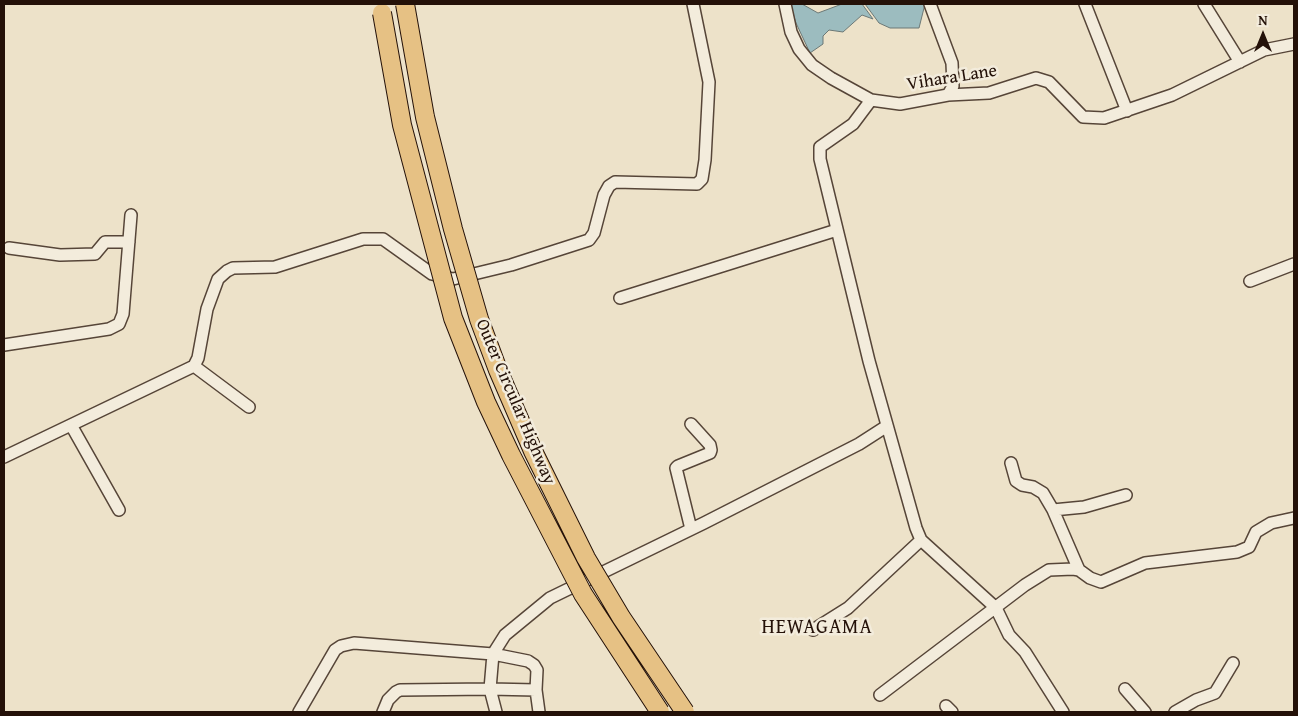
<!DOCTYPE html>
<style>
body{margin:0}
#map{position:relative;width:1298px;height:716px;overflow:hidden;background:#ede2c9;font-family:"Gentium Book Plus",serif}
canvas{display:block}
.frame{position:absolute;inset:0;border:5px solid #241108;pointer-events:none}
.north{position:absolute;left:1238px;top:10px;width:50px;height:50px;-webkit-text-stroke:4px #f3ecdc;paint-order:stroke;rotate:0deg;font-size:14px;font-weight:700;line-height:20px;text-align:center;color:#241108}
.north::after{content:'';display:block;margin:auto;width:18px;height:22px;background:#241108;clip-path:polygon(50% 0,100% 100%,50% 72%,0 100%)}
</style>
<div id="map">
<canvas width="1298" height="716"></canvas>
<div class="frame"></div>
<div class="north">N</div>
</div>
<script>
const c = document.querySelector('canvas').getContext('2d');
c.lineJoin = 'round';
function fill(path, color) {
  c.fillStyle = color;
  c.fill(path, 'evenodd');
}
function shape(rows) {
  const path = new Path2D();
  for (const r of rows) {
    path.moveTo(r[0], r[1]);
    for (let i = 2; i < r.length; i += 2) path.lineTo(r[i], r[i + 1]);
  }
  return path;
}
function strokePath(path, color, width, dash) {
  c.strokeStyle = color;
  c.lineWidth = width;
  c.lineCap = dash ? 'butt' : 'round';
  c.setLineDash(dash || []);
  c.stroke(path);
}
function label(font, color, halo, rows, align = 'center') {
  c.font = font + ' "Gentium Book Plus",serif';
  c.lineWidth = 5;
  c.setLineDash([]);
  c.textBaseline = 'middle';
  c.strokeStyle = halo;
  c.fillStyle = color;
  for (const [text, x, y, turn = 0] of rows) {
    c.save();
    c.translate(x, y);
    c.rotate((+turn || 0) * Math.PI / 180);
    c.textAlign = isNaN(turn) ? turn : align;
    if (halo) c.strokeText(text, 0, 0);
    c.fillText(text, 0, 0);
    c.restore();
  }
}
const water = shape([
 [790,4,802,4,818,13,842,4,862,4,873,19,862,15,843,32,829,30,823,36,823,44,810,53,796,23,790,4],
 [865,4,925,4,919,28,890,28,879,23,865,4]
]);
const minor = shape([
 [785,4,791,32,799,49,812,65,831,78,871,100,900,104,948,95,989,93,1036,78,1049,82,1083,117,1104,118,1172,95,1264,50,1294,44],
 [930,4,952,63,953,86,948,95],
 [1085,4,1127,111],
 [1204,4,1240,62],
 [871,100,853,124,820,147,820,159,869,361,916,528,921,540,996,608,1009,635,1025,652,1063,712],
 [9,248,60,255,95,254,105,242,129,242],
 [1250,281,1294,264],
 [620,298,837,230],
 [4,345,109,329,119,324,123,314,131,215],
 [194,366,249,407],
 [691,424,710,445,711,450,710,453,678,466,676,468,691,529],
 [71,425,119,510],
 [4,457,194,366,198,358,207,309,218,279,227,271,233,268,275,267,363,239,383,239,432,274,453,279,511,265,589,240,594,233,604,195,609,186,615,182,697,184,702,179,705,160,709,82,693,4],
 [1011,463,1016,481,1022,485,1033,487,1043,493,1053,510,1079,570],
 [1053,510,1084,507,1126,495],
 [813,630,848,608,921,540],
 [1125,689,1145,712],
 [880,695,1025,585,1049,570,1073,569,1079,570,1090,578,1101,582,1145,563,1237,552,1249,547,1256,532,1271,523,1294,518],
 [946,706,952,712],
 [299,712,335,650,341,646,354,643,493,654,528,661,534,665,537,670,536,690,539,712],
 [383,712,388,700,396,692,400,690,490,689,536,690],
 [496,712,490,689,493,654,505,635,550,598,704,523,859,444,887,426],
 [1175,712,1196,700,1215,693,1233,663]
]);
const highwayBridge = shape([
 [405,4,425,117,453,229,479,319,498,370,533,451,586,558,621,617,685,712],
 [382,13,402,125,453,318,486,402,511,455,583,594,660,712]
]);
const streetNames = [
 ["Vihara Lane",952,78,-9],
 ["Outer Circular Highway",515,402,67]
];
const quarterNames = [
 ["HEWAGAMA",817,628]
];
fill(water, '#9cbcbf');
strokePath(water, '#6c7876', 1);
strokePath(minor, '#564538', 14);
strokePath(minor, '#f3ecdc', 11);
strokePath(highwayBridge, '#241108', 20, []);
strokePath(highwayBridge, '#e6c184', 18);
label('18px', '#241108', '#f3ecdc', streetNames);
c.letterSpacing = '1px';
label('20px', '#241108', '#f3ecdc', quarterNames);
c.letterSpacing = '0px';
</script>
